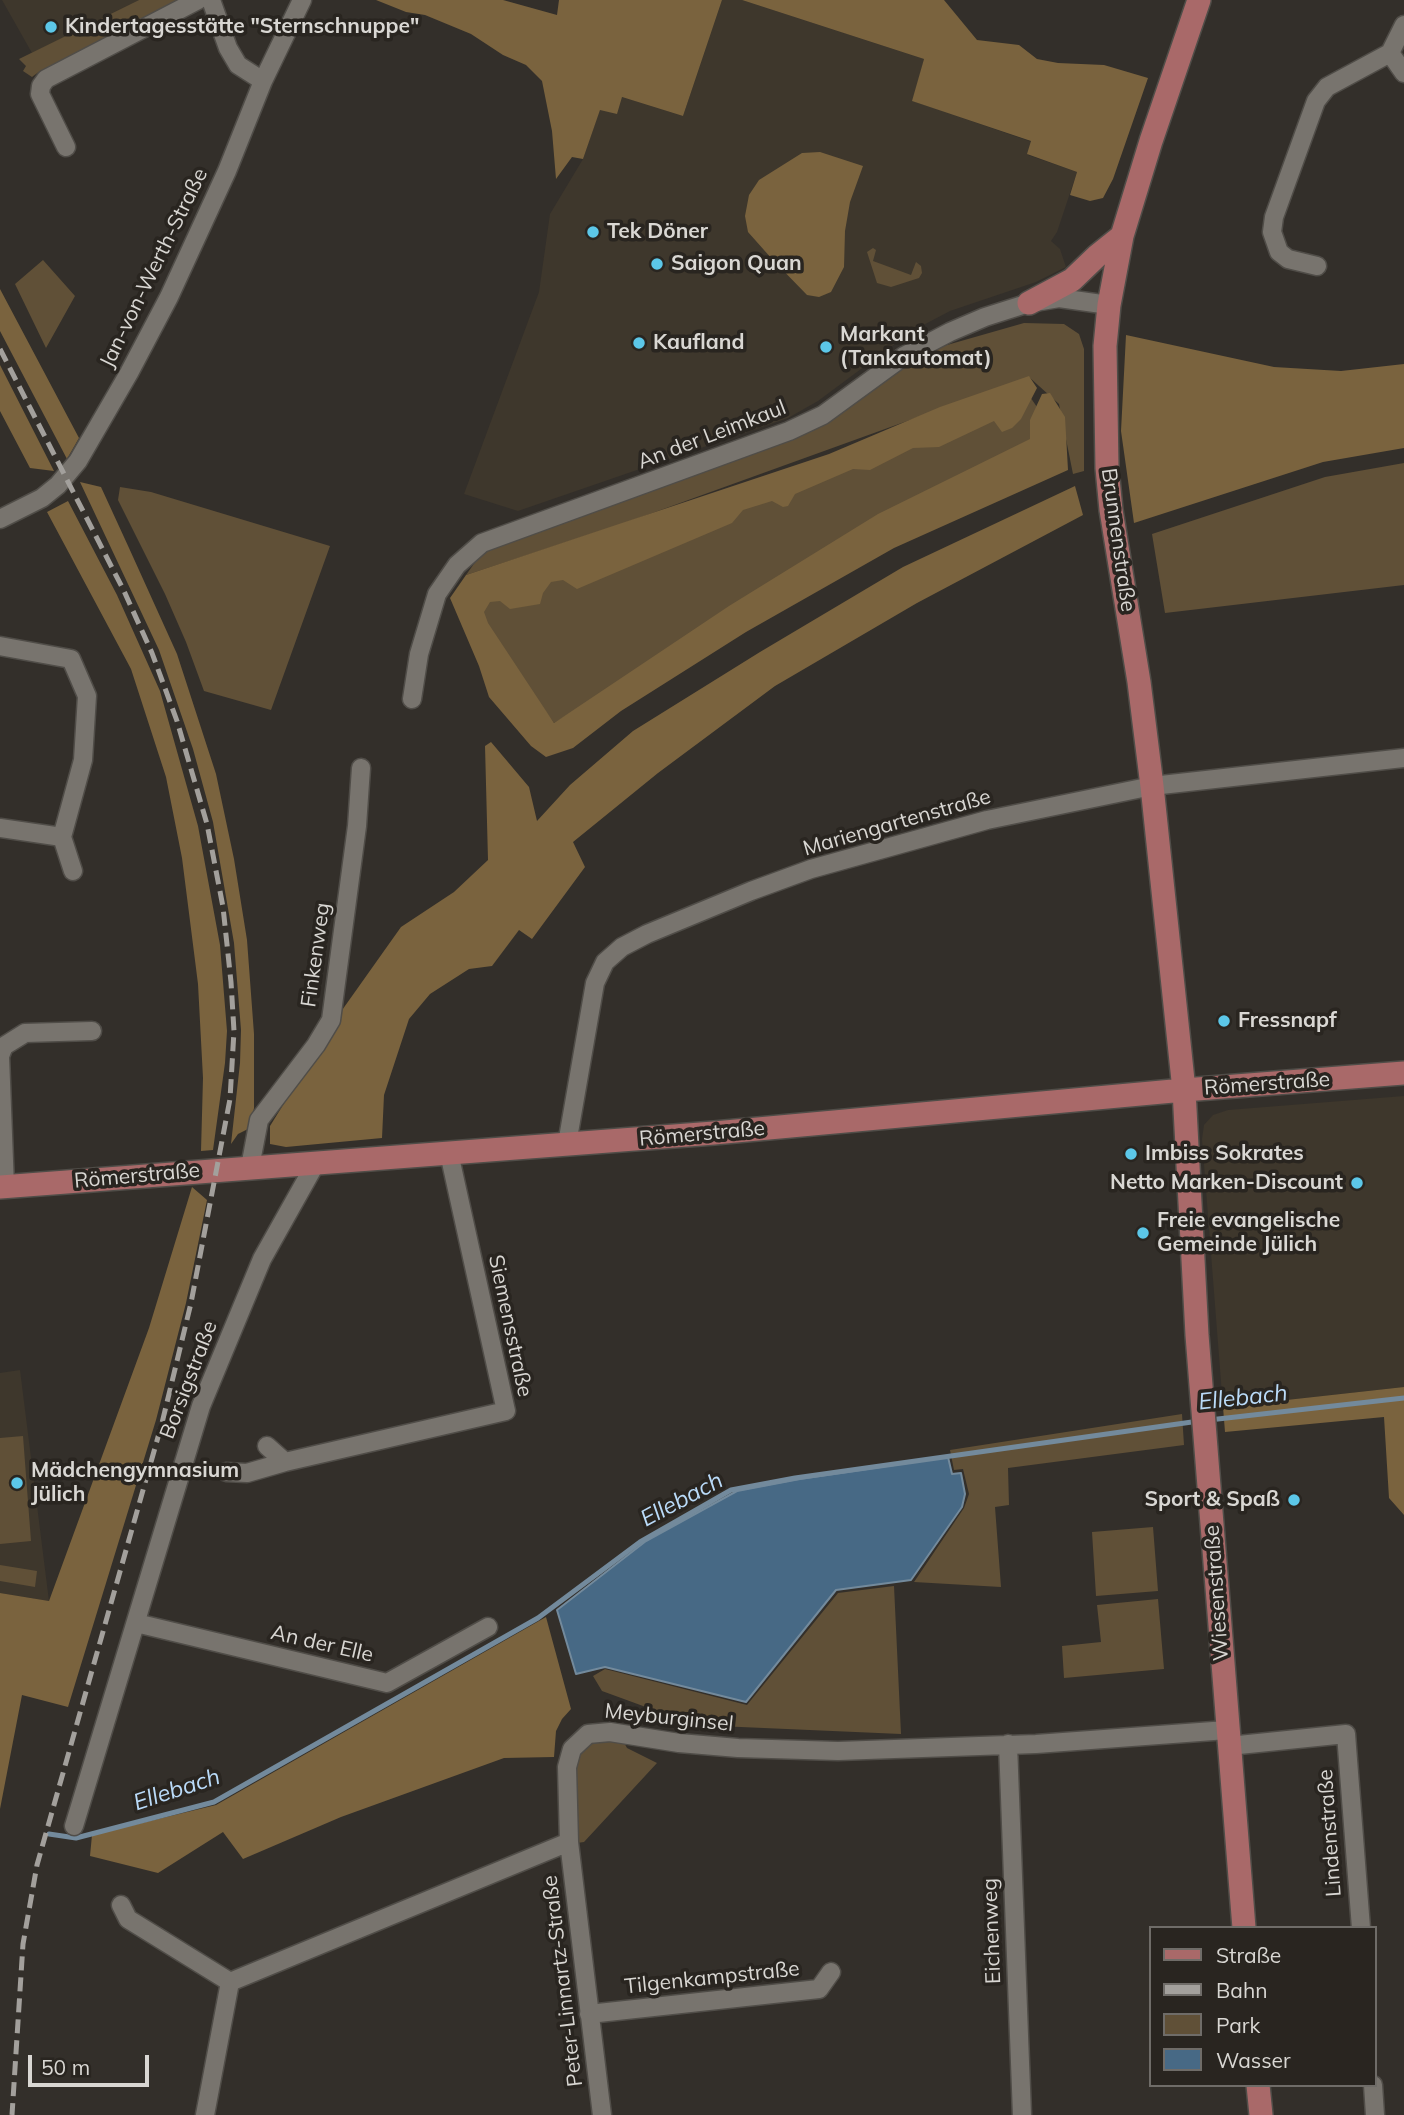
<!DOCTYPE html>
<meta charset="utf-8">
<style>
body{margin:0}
#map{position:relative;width:1404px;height:2115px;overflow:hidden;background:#332f2a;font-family:Mulish,sans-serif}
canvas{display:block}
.legend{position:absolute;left:1149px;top:1926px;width:228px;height:161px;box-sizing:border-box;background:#292520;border:2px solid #6f6c68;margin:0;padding:9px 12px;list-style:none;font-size:21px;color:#d9d7d3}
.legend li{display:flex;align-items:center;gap:14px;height:35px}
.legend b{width:35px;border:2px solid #6f6c68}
.scale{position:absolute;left:28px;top:2055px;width:121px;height:32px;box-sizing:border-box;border:4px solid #d9d7d3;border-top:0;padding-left:9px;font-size:21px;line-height:24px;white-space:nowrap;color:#d9d7d3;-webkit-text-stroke:5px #292520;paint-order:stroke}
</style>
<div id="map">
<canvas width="1404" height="2115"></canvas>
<ul class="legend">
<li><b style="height:9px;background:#a96969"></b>Straße</li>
<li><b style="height:9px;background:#a3a09c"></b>Bahn</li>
<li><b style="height:19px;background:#605037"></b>Park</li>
<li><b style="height:19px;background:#476985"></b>Wasser</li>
</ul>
<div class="scale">50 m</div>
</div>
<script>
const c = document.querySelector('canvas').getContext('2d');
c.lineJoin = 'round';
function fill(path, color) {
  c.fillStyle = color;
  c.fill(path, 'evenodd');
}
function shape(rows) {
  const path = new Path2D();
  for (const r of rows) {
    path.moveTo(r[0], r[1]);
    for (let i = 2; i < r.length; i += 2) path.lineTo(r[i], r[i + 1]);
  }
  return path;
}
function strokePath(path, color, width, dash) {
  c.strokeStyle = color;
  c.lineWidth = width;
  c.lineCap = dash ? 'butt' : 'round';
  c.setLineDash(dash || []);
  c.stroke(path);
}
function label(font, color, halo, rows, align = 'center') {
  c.font = font + ' Mulish,sans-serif';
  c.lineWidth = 7;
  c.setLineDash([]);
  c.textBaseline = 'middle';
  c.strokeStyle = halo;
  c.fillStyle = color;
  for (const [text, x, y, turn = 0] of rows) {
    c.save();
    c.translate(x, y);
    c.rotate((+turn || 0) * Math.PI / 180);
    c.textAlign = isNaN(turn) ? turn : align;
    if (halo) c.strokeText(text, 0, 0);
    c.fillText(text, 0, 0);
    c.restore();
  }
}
const built = shape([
 [2,0,139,0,32,53],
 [722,0,742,0,924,59,913,101,1032,142,1028,155,1077,172,1057,232,1051,241,1060,249,1066,267,1036,282,950,311,912,331,818,401,788,418,518,511,464,494,539,292,550,214,583,159,600,109,622,97,683,116],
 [1404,1096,1404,1387,1223,1407,1202,1139,1204,1125,1213,1115,1228,1110],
 [20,1370,49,1601,0,1593,0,1373]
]);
const green = shape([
 [139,0,182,0,40,71,32,77,23,71,26,66,19,59],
 [873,248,876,250,873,261,911,275,916,262,921,266,922,273,919,278,891,287,877,283,867,252],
 [43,260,75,296,46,348,15,284],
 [1024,323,1064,324,1079,334,1084,349,1084,471,1073,474,1059,404,1029,377,622,524,466,575,483,551,814,428,919,353],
 [1026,391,1052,429,554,723,468,604],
 [1404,463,1404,585,1165,613,1152,534,1325,477],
 [120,487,151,492,330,546,271,710,204,691,186,642,165,594,118,500],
 [1182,1414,1184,1445,1008,1468,1009,1505,995,1507,1001,1587,914,1582,964,1508,969,1494,963,1469,954,1470,950,1450],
 [23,1436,31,1541,0,1544,0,1438],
 [1153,1527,1158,1591,1096,1596,1092,1532],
 [0,1565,37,1571,35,1587,0,1581],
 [894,1586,901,1734,695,1725,602,1691,593,1676,605,1669,747,1705,838,1593],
 [1158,1599,1164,1669,1064,1678,1062,1646,1101,1642,1097,1605],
 [621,1737,627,1748,657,1763,584,1842,577,1843,575,1758,589,1738]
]);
const forest = shape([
 [376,0,503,0,557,15,559,0,722,0,683,116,622,97,617,114,600,110,583,159,572,157,556,179,552,131,542,81,526,65,503,55,471,34,425,15,406,12],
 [742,0,944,0,977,40,1019,45,1037,59,1058,63,1104,65,1148,78,1113,179,1103,198,1090,201,1070,195,1077,172,1027,154,1031,141,912,101,924,59],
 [820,152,863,166,850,202,845,231,844,267,831,292,819,297,807,295,772,259,748,232,745,216,749,195,759,180,802,153],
 [0,289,79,438,67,459,0,331],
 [1126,335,1274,367,1341,371,1404,364,1404,448,1323,462,1134,523,1121,431],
 [0,365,54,471,30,468,0,411],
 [1029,376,1037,388,1021,419,1012,428,1002,432,994,421,939,447,913,448,870,470,853,469,795,494,788,506,783,507,772,501,743,510,732,523,577,589,563,580,551,582,543,593,540,604,510,609,500,601,490,602,484,612,488,623,554,723,729,606,878,514,1030,439,1030,420,1042,394,1050,393,1065,417,1068,470,894,548,746,632,621,711,573,748,546,757,531,746,489,697,479,666,450,598,466,575,829,454,940,407],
 [80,482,101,487,129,548,177,654,216,774,234,859,247,940,254,1034,254,1108,250,1128,238,1134,231,1144,240,1063,241,1030,234,943,213,822,193,749,159,650],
 [1075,486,1083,515,917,603,775,686,658,773,573,842,585,867,532,939,519,930,492,966,469,969,430,994,409,1019,384,1095,382,1138,286,1147,270,1144,270,1126,340,1013,401,927,454,892,488,860,485,746,491,742,529,787,537,821,570,785,633,731,760,652,903,567],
 [68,501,117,595,160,691,198,826,220,945,227,1031,225,1063,213,1150,201,1151,203,1078,198,984,182,858,166,777,131,669,47,512],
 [192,1187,207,1200,186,1303,156,1420,68,1707,22,1695,0,1809,0,1593,49,1601,149,1328],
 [1404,1387,1404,1515,1389,1498,1384,1417,1225,1432,1223,1407],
 [546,1617,571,1709,562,1719,556,1731,554,1757,504,1758,341,1817,243,1859,223,1832,158,1873,90,1856,92,1835,216,1805]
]);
const water = shape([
 [948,1457,952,1474,961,1473,965,1494,962,1507,911,1580,836,1590,746,1702,605,1667,576,1674,557,1610,646,1541,737,1491,800,1479,948,1457]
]);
const stream = shape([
 [1209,1420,1404,1398],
 [49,1834,76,1838,214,1802,538,1618,640,1542,731,1490,795,1478,1199,1421]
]);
const minor = shape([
 [211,0,228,48,238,65,263,81],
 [1404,25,1390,53,1404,73],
 [66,147,40,94,41,86,46,79,198,0],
 [1317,266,1288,259,1279,252,1272,232,1274,217,1316,101,1327,87,1390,53],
 [0,519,42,498,58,485,78,461,129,373,169,297,227,171,263,81,302,0],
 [0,646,71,659,87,696,83,760,62,837],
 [412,699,419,654,437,594,457,565,482,543,789,431,823,415,904,356,950,332,985,317,1029,303,1059,298,1109,305],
 [0,828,62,837,73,871],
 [567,1144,595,983,605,962,622,947,647,934,751,891,811,869,987,820,1152,786,1404,758],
 [250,1167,259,1120,316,1045,331,1020,357,826,361,768],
 [5,1187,0,1056,4,1046,25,1033,92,1031],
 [267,1446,285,1462],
 [226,1472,247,1473,285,1462,506,1411,449,1153],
 [136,1623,387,1683,488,1627],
 [1008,1744,1022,2115],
 [1229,1746,1346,1734,1361,1928],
 [74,1826,201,1406,262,1259,317,1161],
 [569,1842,602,2115],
 [121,1905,128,1919,230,1982],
 [230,1982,569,1842,567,1767,572,1749,588,1734,610,1732,679,1743,738,1748,838,1751,1036,1744,1227,1730],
 [589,2014,819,1989,831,1972],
 [1373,2085,1375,2115],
 [205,2115,230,1982]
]);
const major = shape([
 [1199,0,1151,141,1122,236,1109,305,1105,346,1107,468,1111,510,1139,682,1152,786,1184,1090,1197,1335,1244,1928],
 [1029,303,1072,280,1097,256,1122,236],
 [0,1187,714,1133,1184,1090,1404,1073],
 [1258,2085,1261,2115]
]);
const rail = shape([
 [0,349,124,591,152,653,177,721,207,824,223,907,231,982,234,1031,230,1099,191,1303,162,1423,37,1865,23,1944,12,2115]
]);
const markers = [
 [51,27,7,"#5cc7e8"],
 [593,232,7,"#5cc7e8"],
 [657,264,7,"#5cc7e8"],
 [639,343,7,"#5cc7e8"],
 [826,347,7,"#5cc7e8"],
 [1224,1021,7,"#5cc7e8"],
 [1131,1154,7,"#5cc7e8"],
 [1357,1183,7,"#5cc7e8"],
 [1143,1233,7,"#5cc7e8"],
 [17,1483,7,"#5cc7e8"],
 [1294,1500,7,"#5cc7e8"]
];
const poiNames = [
 ["Kindertagesstätte \"Sternschnuppe\"",65,27],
 ["Tek Döner",607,232],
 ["Saigon Quan",671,264],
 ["Markant",840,335],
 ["(Tankautomat)",840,359],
 ["Kaufland",653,343],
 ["Fressnapf",1238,1021],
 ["Imbiss Sokrates",1145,1154],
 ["Netto Marken-Discount",1343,1183,"right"],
 ["Freie evangelische",1157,1221],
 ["Gemeinde Jülich",1157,1245],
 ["Mädchengymnasium",31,1471],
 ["Jülich",31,1495],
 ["Sport & Spaß",1280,1500,"right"]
];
const streetNames = [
 ["Jan-von-Werth-Straße",154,268,-64],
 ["An der Leimkaul",712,435,-21],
 ["Brunnenstraße",1118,540,82],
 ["Mariengartenstraße",897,823,-16],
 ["Finkenweg",316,955,-82],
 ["Römerstraße",1267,1084,-4],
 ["Römerstraße",702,1134,-5],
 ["Römerstraße",137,1176,-5],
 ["Siemensstraße",510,1326,78],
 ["Borsigstraße",189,1380,-69],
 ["Wiesenstraße",1217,1593,-94],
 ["An der Elle",322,1644,13],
 ["Meyburginsel",669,1718,6],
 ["Lindenstraße",1330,1833,-94],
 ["Eichenweg",992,1931,-92],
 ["Tilgenkampstraße",712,1978,-6],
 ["Peter-Linnartz-Straße",563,1981,-97]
];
const waterNames = [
 ["Ellebach",1243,1398,-6],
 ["Ellebach",682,1500,-28],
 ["Ellebach",177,1790,-18]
];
fill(built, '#3e372c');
fill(green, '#605037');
fill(forest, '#7a633e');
fill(water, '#476985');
strokePath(water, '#738a9c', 2);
strokePath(stream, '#738a9c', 5);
strokePath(minor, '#504d48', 21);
strokePath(major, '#504d48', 26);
strokePath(minor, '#78746e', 18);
strokePath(major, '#a96969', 23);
strokePath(rail, '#a3a09c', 5, [14, 7]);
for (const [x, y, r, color] of markers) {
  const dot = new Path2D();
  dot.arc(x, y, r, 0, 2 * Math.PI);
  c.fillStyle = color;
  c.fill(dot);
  strokePath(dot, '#292520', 2.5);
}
label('bold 21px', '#d9d7d3', '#292520', poiNames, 'left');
label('21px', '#d9d7d3', '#292520', streetNames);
label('italic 23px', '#badbf9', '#292520', waterNames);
</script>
